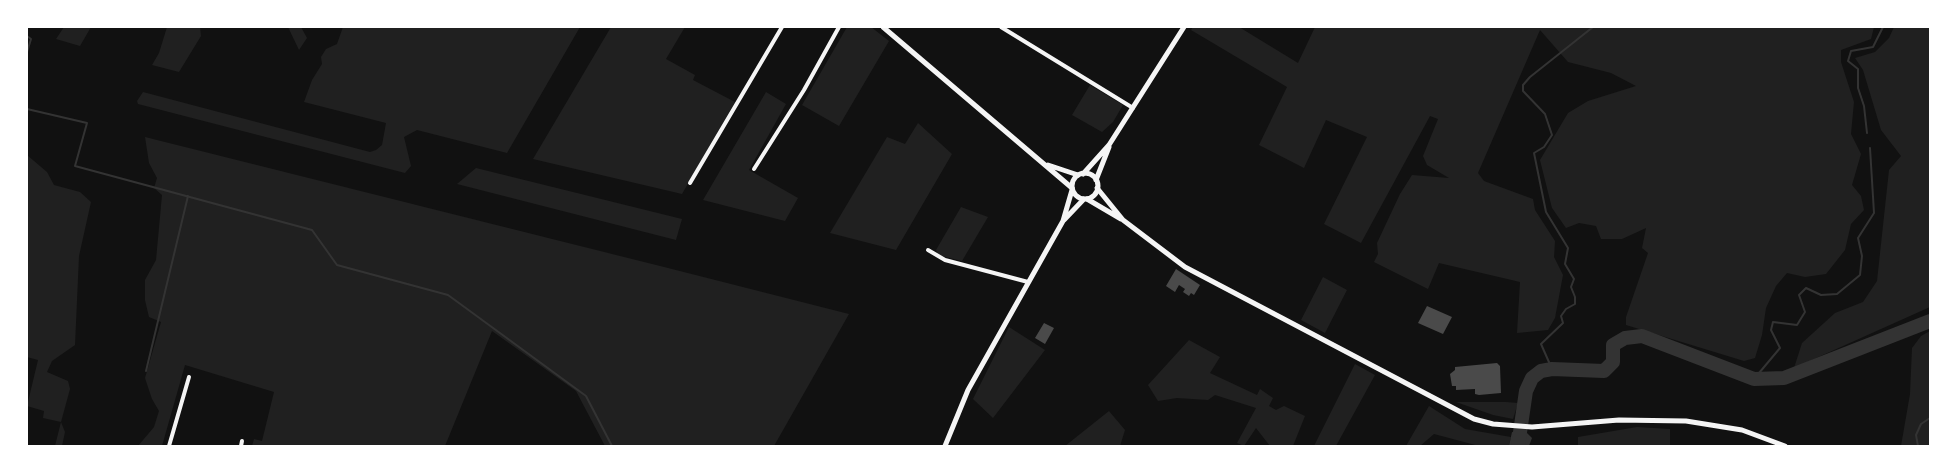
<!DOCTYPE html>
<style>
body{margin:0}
#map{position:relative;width:1957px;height:473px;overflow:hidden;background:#111;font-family:"DejaVu Sans",sans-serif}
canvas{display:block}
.frame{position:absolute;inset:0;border:28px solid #fff;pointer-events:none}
</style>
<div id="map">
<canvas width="1957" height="473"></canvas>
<div class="frame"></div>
</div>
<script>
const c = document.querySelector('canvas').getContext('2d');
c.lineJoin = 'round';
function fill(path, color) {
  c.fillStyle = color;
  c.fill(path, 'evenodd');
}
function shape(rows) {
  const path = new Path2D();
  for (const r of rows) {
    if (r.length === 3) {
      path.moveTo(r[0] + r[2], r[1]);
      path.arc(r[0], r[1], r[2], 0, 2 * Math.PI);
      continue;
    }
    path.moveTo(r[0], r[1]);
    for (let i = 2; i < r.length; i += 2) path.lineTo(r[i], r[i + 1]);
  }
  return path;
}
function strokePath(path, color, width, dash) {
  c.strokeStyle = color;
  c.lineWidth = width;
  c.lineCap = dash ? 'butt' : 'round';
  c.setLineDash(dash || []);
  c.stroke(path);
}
const green = shape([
 [64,27,91,27,80,46,56,39],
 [167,27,200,27,201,36,179,72,152,65,159,53],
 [288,27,301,27,307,38,299,50],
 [343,27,580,27,507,153,417,130,404,137,411,166,405,173,138,104,137,101,143,92,370,152,376,150,382,145,386,123,304,102,312,80,322,64,321,57,326,49,337,44],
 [611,27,685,27,666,59,695,75,693,80,735,102,682,194,533,159],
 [847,27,871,27,889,41,839,126,802,105],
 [1193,27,1239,27,1298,63,1315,27,1874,27,1871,39,1841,50,1841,62,1854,102,1851,134,1861,154,1852,185,1861,196,1864,210,1851,224,1845,250,1826,274,1805,277,1787,273,1776,286,1766,308,1762,335,1755,358,1744,361,1626,325,1626,317,1648,253,1642,248,1646,228,1622,239,1601,239,1596,226,1579,223,1566,228,1552,208,1540,160,1568,113,1588,101,1636,86,1611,73,1568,62,1540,30,1478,173,1484,181,1533,199,1535,210,1555,241,1554,257,1563,275,1555,318,1548,330,1517,333,1520,282,1439,263,1428,289,1374,262,1378,254,1377,243,1400,194,1412,175,1449,178,1427,165,1423,156,1438,119,1430,116,1361,243,1324,224,1367,137,1326,120,1304,168,1259,145,1287,87,1191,30],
 [1894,27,1930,27,1930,307,1794,368,1802,343,1835,313,1863,302,1877,281,1889,170,1901,156,1881,130,1863,70,1855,58,1875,52,1889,38],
 [1090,85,1123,105,1113,122,1102,132,1072,115],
 [766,92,786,104,749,170,798,198,785,221,703,200],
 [918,123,952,154,896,250,830,233,887,137,905,144],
 [145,137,668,268,849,314,774,446,605,446,576,391,492,331,445,446,252,446,254,439,262,441,274,392,185,365,162,446,138,446,154,427,159,411,152,399,145,378,161,322,149,317,145,300,145,280,156,260,162,195,154,188,157,178,149,163],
 [27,155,47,172,54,185,80,192,91,202,79,256,75,345,52,361,47,372,68,381,70,389,61,422,65,432,62,446,55,446,61,422,43,418,44,411,27,406,38,360,27,357],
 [476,168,682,219,676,240,457,184],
 [961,207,988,217,962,261,938,255,936,250],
 [1323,277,1347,290,1325,333,1301,320],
 [1009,327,1045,350,993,418,973,399],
 [1930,331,1930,446,1901,446,1910,394,1912,348,1921,336],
 [1189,340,1220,357,1210,373,1257,395,1260,389,1273,398,1269,406,1276,410,1284,406,1305,416,1293,446,1270,446,1256,428,1244,446,1237,443,1256,408,1215,395,1208,400,1177,398,1158,401,1148,385],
 [1355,364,1375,375,1336,446,1314,446],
 [1456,402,1506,402,1518,403,1513,419,1493,415],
 [1429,406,1465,429,1511,437,1509,446,1479,446,1434,434,1420,446,1406,446],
 [1109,411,1125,430,1120,446,1065,446],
 [1637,427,1670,429,1670,446,1578,446,1578,437]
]);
const water = shape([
 [1512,432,1527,433,1532,438,1529,446,1509,446]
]);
const stream = shape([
 [27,36,31,39,27,52],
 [27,109,87,123,75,166,312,230,337,265,448,295,586,396,612,446],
 [1867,133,1864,106,1858,88,1858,69,1848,61,1851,51,1873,47,1883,27],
 [1552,369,1541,344,1563,323,1561,316,1566,309,1575,304,1575,297,1571,287,1574,279,1565,264,1568,248,1546,212,1534,153,1544,147,1552,135,1545,114,1523,91,1523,85,1530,77,1593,27],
 [146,371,188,196],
 [1754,379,1780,348,1771,330,1773,322,1797,325,1805,312,1799,295,1806,288,1821,295,1837,294,1860,275,1862,256,1858,238,1874,213,1870,148],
 [1918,446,1916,435,1921,424,1930,418]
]);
const river = shape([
 [1518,446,1526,391,1532,378,1541,371,1552,369,1604,371,1613,362,1613,345,1625,338,1642,336,1754,379,1784,378,1930,321]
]);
const building = shape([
 [1176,269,1200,285,1194,295,1191,293,1189,296,1183,292,1185,289,1179,285,1175,292,1166,286],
 [1427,306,1452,317,1443,334,1418,323],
 [1044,323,1054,328,1045,344,1035,338],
 [1497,363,1500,366,1501,393,1479,395,1475,394,1475,389,1456,390,1456,386,1452,386,1450,374,1455,370,1455,367]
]);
const minor = shape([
 [1001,27,1133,108],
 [754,169,804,90,839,27],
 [690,183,782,27],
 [928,250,945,260,1028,282],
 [169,446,189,377],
 [241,446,242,441]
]);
const tertiary = shape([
 [883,27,1072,188],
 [1048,165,1078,175],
 [1097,188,1123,220,1185,267,1474,419,1493,424,1532,427,1619,420,1686,421,1742,430,1785,446],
 [1087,199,1121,219]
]);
const secondary = shape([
 [1085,186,13],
 [1083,174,1109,145,1184,27],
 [1096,180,1109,147],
 [1064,220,1084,199],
 [945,446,968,390,1063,221,1072,190]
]);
fill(green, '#202020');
fill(water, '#333');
strokePath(stream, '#333', 2);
strokePath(river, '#333', 14);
fill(building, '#4a4a4a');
strokePath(minor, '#f5f5f5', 4);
strokePath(tertiary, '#f5f5f5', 5);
strokePath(secondary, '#f5f5f5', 5);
</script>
